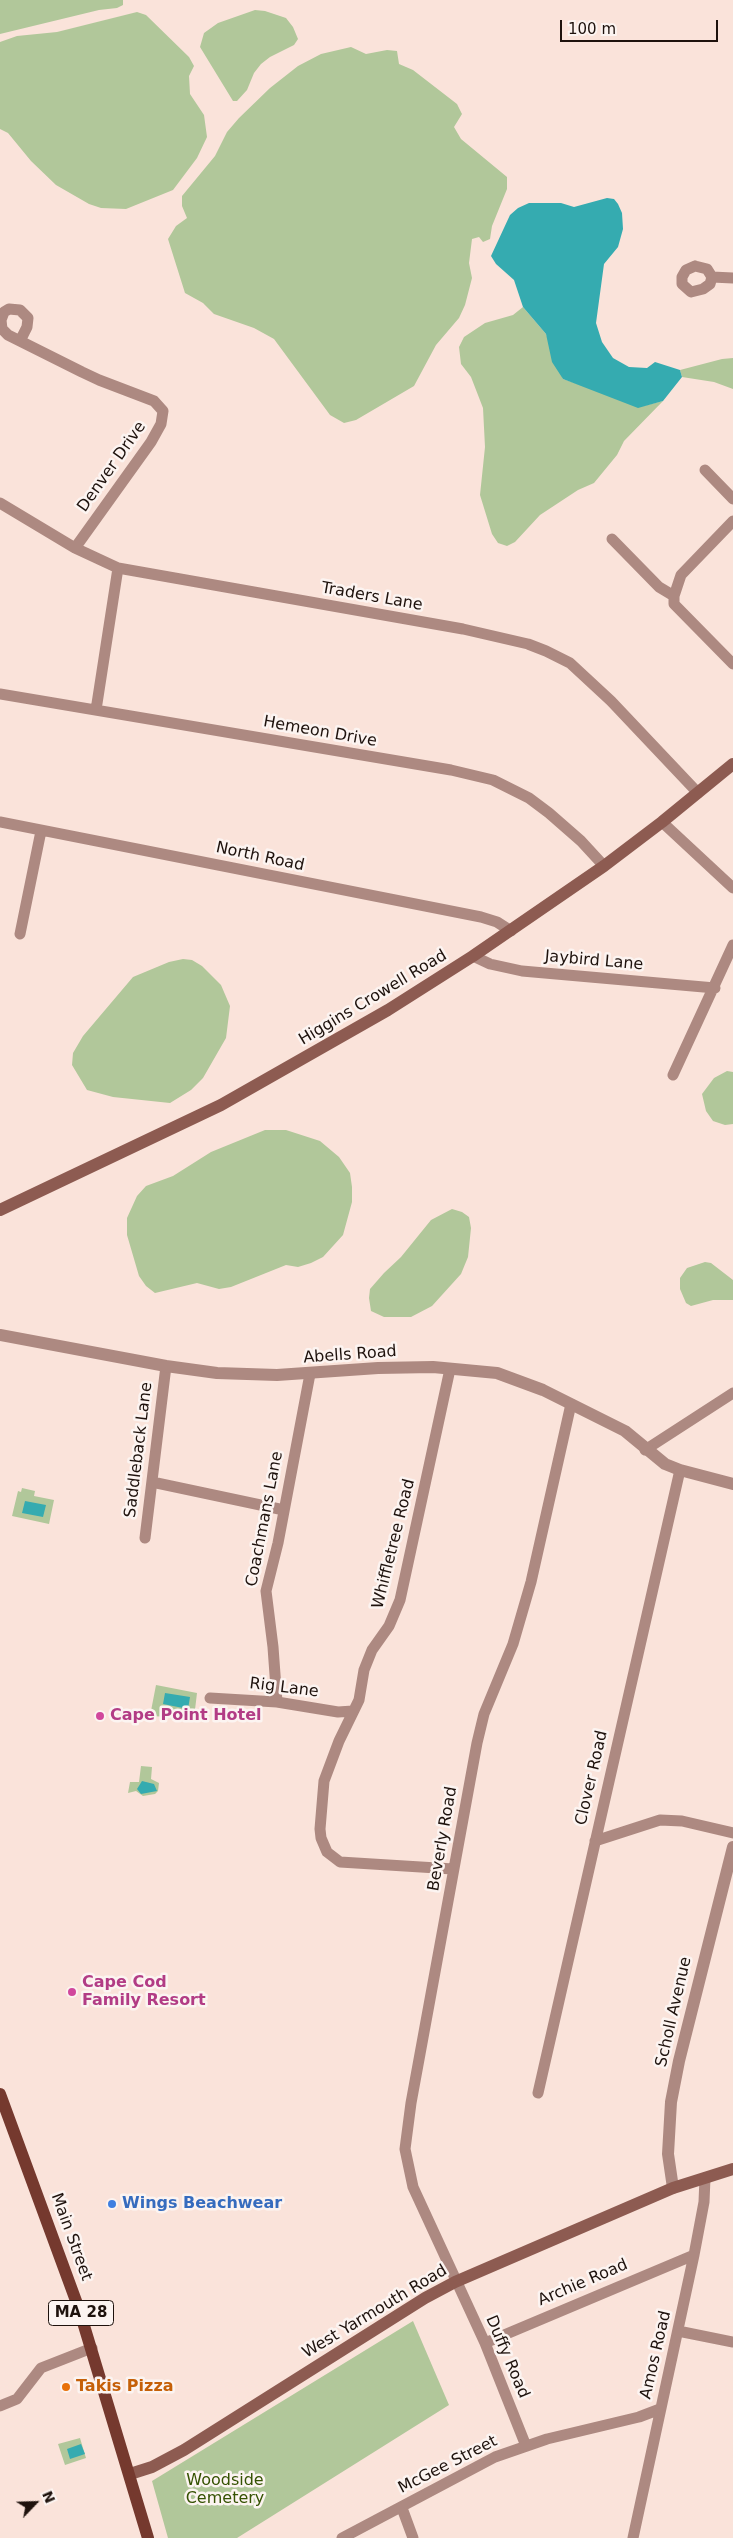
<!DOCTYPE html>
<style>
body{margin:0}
#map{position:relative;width:733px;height:2538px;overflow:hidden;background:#fae3da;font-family:"DejaVu Sans",sans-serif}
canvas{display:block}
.north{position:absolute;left:10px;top:2478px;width:50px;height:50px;-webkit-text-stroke:4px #fcf4f1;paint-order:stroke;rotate:66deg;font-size:14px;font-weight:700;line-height:20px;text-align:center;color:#1e120d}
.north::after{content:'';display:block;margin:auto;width:18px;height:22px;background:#1e120d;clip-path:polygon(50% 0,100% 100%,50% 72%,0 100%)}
.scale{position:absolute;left:560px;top:20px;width:158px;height:22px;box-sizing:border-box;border:2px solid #1e120d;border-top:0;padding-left:6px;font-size:15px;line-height:18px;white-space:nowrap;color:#1e120d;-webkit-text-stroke:4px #fcf4f1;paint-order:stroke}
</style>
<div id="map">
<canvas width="733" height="2538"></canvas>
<div class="north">N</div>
<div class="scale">100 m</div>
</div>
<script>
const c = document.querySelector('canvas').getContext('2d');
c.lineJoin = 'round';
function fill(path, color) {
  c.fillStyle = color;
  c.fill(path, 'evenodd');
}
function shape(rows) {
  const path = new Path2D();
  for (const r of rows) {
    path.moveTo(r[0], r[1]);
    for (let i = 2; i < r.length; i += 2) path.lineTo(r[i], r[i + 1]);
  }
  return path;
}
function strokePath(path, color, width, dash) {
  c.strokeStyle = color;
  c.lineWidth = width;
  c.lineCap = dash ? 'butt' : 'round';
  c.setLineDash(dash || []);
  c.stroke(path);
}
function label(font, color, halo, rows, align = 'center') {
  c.font = font + ' "DejaVu Sans",sans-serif';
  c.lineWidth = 5;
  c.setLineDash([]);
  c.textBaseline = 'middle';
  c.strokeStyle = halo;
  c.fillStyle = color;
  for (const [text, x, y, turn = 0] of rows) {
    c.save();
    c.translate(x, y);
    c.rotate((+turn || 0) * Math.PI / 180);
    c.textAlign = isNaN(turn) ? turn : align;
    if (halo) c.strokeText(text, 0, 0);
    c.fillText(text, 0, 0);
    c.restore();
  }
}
const green = shape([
 [0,0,123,0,123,5,117,8,99,10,0,34],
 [255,10,265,11,286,18,293,27,298,39,294,45,270,57,261,64,254,73,247,90,237,101,233,101,200,47,204,33,218,23],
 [137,12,146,15,189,57,194,66,189,76,190,94,204,115,207,137,197,158,173,190,126,209,101,208,89,204,56,185,31,161,8,133,0,129,0,42,17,36,57,32],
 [351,47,366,54,387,50,397,51,399,64,413,70,457,104,462,114,454,127,461,139,507,177,507,189,492,226,490,239,483,242,479,237,472,239,469,263,472,278,465,305,459,318,436,345,414,386,356,420,344,423,330,415,274,339,254,328,214,314,203,303,185,293,168,239,176,226,187,218,182,206,182,196,215,156,227,132,239,118,270,88,298,66,321,54],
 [523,307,546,334,563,379,643,406,663,401,624,441,617,455,594,483,578,490,540,515,515,542,507,546,498,543,492,534,480,495,485,447,483,408,471,377,461,364,459,347,464,337,485,323,513,315],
 [733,358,733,389,714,382,682,377,680,370,722,359],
 [183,959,192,960,202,966,221,985,230,1006,226,1038,203,1078,191,1090,170,1103,113,1097,87,1090,72,1065,73,1053,83,1036,133,977,169,962],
 [727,1071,733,1072,733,1124,725,1125,713,1121,706,1111,702,1094,714,1078],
 [265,1130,286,1130,320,1141,339,1157,350,1173,352,1187,352,1202,343,1235,323,1257,311,1263,298,1267,286,1265,231,1287,219,1289,197,1283,155,1293,146,1286,139,1276,127,1235,127,1218,137,1196,146,1186,173,1176,211,1152],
 [452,1209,462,1212,469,1217,471,1228,468,1257,461,1274,432,1306,411,1317,384,1317,371,1311,369,1298,370,1289,384,1273,401,1257,431,1220],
 [705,1262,711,1263,733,1280,733,1300,713,1300,691,1306,686,1303,680,1289,680,1278,687,1268],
 [22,1488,35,1491,34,1496,54,1500,49,1524,12,1516,18,1491,21,1492],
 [156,1685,197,1693,194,1718,150,1716],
 [141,1766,152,1767,151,1779,159,1783,158,1791,155,1794,143,1796,136,1791,128,1793,130,1782,139,1782],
 [413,2321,449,2405,237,2538,168,2538,152,2481],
 [80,2438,86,2458,65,2465,58,2444]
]);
const water = shape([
 [607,198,614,199,618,204,622,213,623,229,618,247,604,264,596,323,602,342,613,358,629,367,647,368,655,362,680,370,682,377,663,401,638,408,563,379,552,362,546,334,523,307,514,280,496,264,491,256,510,215,518,208,529,203,561,203,574,207],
 [25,1501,46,1505,43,1517,22,1513],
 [165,1693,190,1697,188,1709,163,1704],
 [142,1781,154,1784,157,1791,141,1794,137,1789],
 [81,2444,85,2454,70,2459,67,2449]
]);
const minor = shape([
 [695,266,707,269,712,277,710,284,703,289,691,292,682,284,682,277,686,270,695,266],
 [712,277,733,278],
 [20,341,27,327,28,318,20,310,9,309,4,312,1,320,2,329,8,335,82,372,99,380,154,401,163,411,161,424,151,442,75,548],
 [705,470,733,499],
 [0,503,75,548,118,568,463,629,528,644,546,651,570,663,611,701,698,793],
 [612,539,659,587,674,596,674,604,733,664],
 [674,596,681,575,733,521],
 [0,694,451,770,493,780,529,798,549,813,581,841,604,866],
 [96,710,118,568],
 [0,822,481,917,497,922,511,931],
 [662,822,733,888],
 [20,934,41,831],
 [473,956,490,964,522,971,715,988],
 [673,1075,733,945],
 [450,1369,400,1600,389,1626,372,1650,364,1670,359,1700,339,1741,324,1781,320,1829,321,1838,327,1852,340,1862,453,1869],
 [645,1450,733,1393],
 [152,1482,284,1510],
 [145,1538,166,1366],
 [210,1698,277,1702,338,1712,353,1711],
 [277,1702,273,1647,266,1591,278,1543,310,1374],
 [595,1841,660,1820,682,1821,733,1833],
 [538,2093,680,1470],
 [678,2331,733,2342],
 [485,2343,694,2255],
 [0,2406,17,2399,41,2368,92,2348],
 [526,2446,485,2343,413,2187,405,2149,411,2103,477,1743,484,1714,513,1644,531,1582,571,1404],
 [402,2508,413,2538],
 [342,2538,495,2457,547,2439,639,2417,660,2409],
 [633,2538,694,2255,704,2202,705,2178]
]);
const tertiary = shape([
 [0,1335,166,1366,217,1373,277,1375,378,1368,433,1367,497,1373,543,1390,625,1431,665,1464,680,1470,733,1484],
 [673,2188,668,2154,671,2102,679,2061,733,1847]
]);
const secondary = shape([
 [0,1210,221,1105,388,1010,473,956,604,866,662,822,733,764],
 [130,2474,152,2467,184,2450,425,2298,455,2282,673,2188,733,2169]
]);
const primary = shape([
 [0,2094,79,2309,148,2538]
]);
const markers = [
 [100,1716,5,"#d1479c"],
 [72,1992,5,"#d1479c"],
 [112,2204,5,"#3f7fe0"],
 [66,2387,5,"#e8710a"]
];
const shields = [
 [81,2313,65]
];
const shieldNames = [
 ["MA 28",81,2313]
];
const streetNames = [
 ["Denver Drive",112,467,-55],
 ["Traders Lane",372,597,10],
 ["Hemeon Drive",320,732,10],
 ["North Road",260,857,12],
 ["Jaybird Lane",594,961,5],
 ["Higgins Crowell Road",373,998,-31],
 ["Abells Road",350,1355,-4],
 ["Saddleback Lane",139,1450,-83],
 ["Coachmans Lane",265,1519,-79],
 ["Whiffletree Road",394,1544,-76],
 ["Rig Lane",284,1688,7],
 ["Clover Road",592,1778,-77],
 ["Beverly Road",443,1839,-80],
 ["Scholl Avenue",674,2012,-77],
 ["Main Street",71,2237,70],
 ["Archie Road",583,2283,-23],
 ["West Yarmouth Road",375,2312,-31],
 ["Amos Road",656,2355,-77],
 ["Duffy Road",507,2357,67],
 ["McGee Street",448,2465,-27]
];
const hotelNames = [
 ["Cape Point Hotel",110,1716],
 ["Cape Cod",82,1983],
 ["Family Resort",82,2001]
];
const shopNames = [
 ["Wings Beachwear",122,2204]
];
const foodNames = [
 ["Takis Pizza",76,2387]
];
const parkNames = [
 ["Woodside",225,2481],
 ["Cemetery",225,2499]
];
fill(green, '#b1c79a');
fill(water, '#35abb0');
strokePath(minor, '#ad8981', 11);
strokePath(tertiary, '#ad8981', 12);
strokePath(secondary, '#8d5b51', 12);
strokePath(primary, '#75392e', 12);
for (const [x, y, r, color] of markers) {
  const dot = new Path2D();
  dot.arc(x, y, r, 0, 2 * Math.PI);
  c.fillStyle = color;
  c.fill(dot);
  strokePath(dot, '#fcf4f1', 2);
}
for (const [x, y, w] of shields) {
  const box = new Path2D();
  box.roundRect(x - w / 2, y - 12.5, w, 25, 4);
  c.fillStyle = '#fcf4f1';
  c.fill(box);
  strokePath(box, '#1e120d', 1);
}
label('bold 15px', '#1e120d', null, shieldNames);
label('16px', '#1e120d', '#fcf4f1', streetNames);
label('bold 16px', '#b23c85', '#fcf4f1', hotelNames, 'left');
label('bold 16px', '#366cbe', '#fcf4f1', shopNames, 'left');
label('bold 16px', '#c56008', '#fcf4f1', foodNames, 'left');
label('16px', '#355202', '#fcf4f1', parkNames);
</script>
